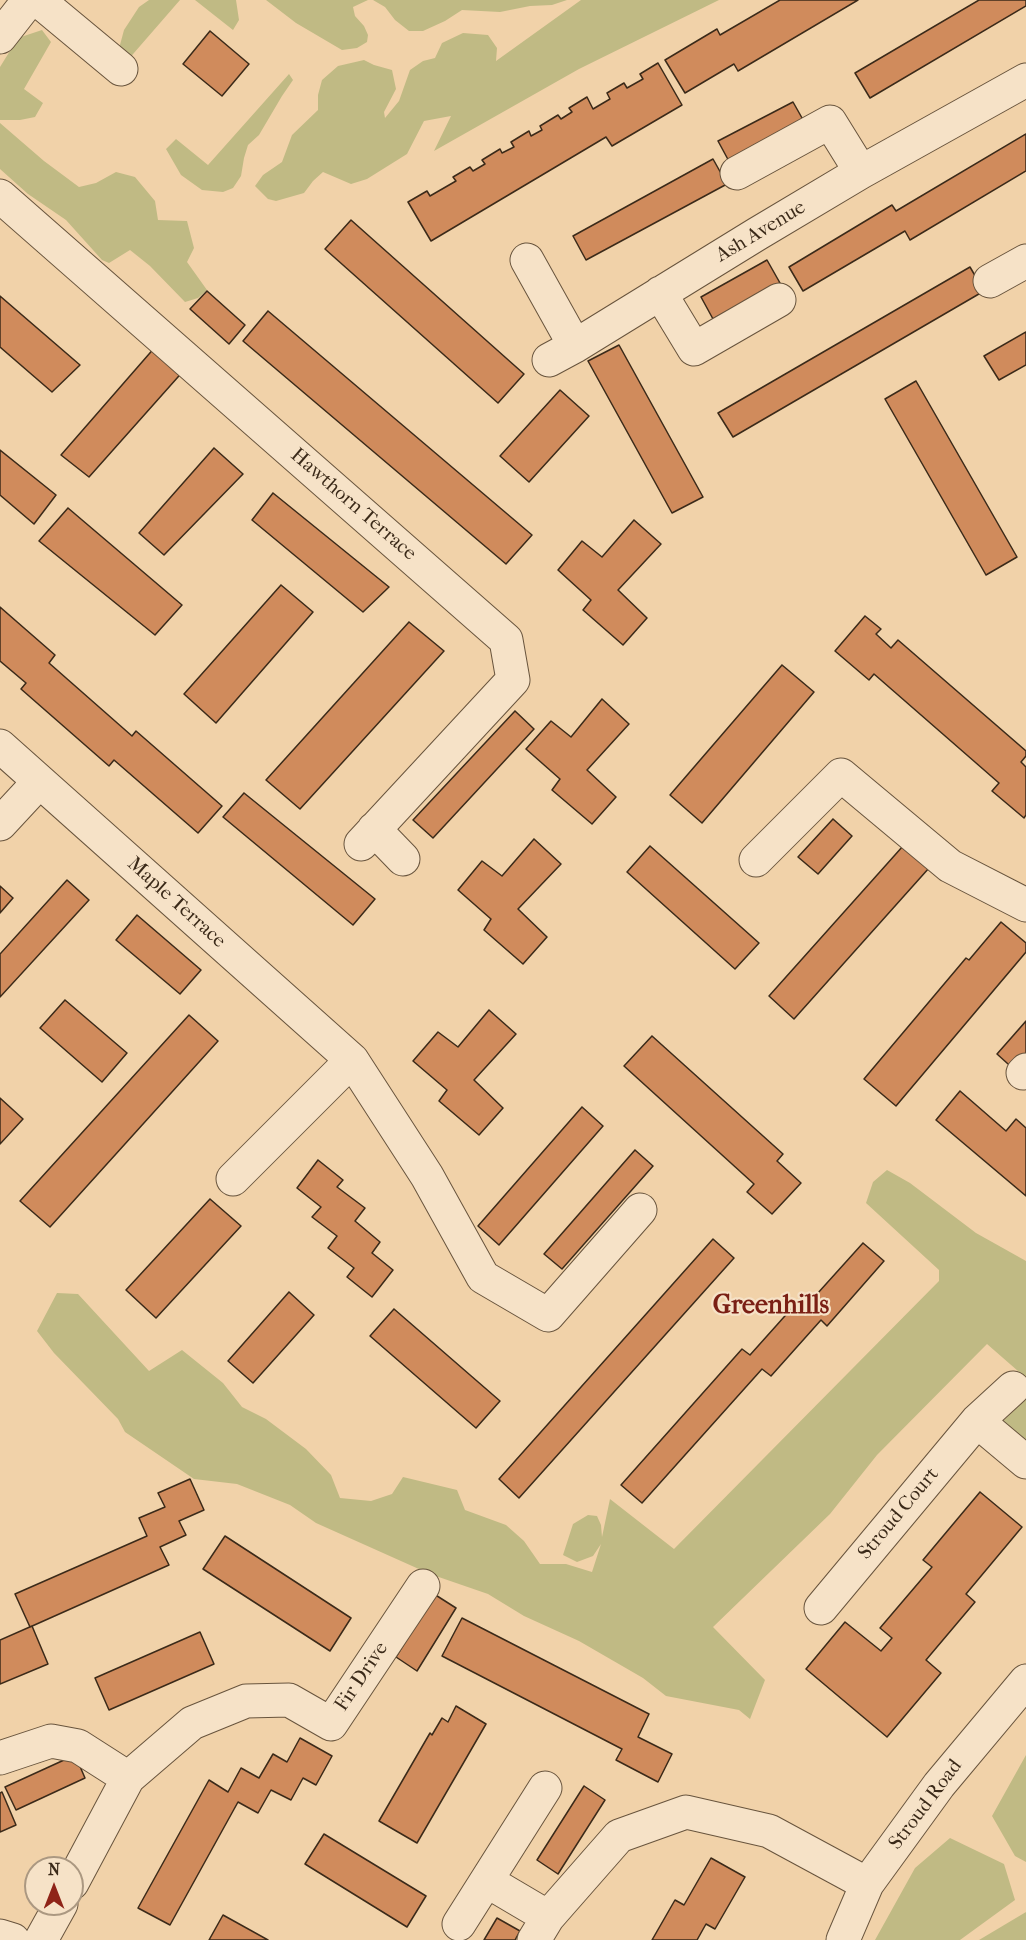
<!DOCTYPE html>
<style>
body{margin:0}
#map{position:relative;width:1026px;height:1940px;overflow:hidden;background:#f1d2a9;font-family:"IM FELL French Canon",serif}
canvas{display:block}
.north{position:absolute;left:24px;top:1856px;width:60px;height:60px;box-sizing:border-box;background:#f6e2c7;border:2px solid #ab9881;border-radius:50%;rotate:0deg;font-size:16px;font-weight:700;line-height:24px;text-align:center;color:#3b2a19}
.north::after{content:'';display:block;margin:auto;width:21px;height:27px;background:#8f2418;clip-path:polygon(50% 0,100% 100%,50% 72%,0 100%)}
</style>
<div id="map">
<canvas width="1026" height="1940"></canvas>
<div class="north">N</div>
</div>
<script>
const c = document.querySelector('canvas').getContext('2d');
c.lineJoin = 'round';
function fill(path, color) {
  c.fillStyle = color;
  c.fill(path, 'evenodd');
}
function shape(rows) {
  const path = new Path2D();
  for (const r of rows) {
    path.moveTo(r[0], r[1]);
    for (let i = 2; i < r.length; i += 2) path.lineTo(r[i], r[i + 1]);
  }
  return path;
}
function strokePath(path, color, width, dash) {
  c.strokeStyle = color;
  c.lineWidth = width;
  c.lineCap = dash ? 'butt' : 'round';
  c.setLineDash(dash || []);
  c.stroke(path);
}
function label(font, color, halo, rows, align = 'center') {
  c.font = font + ' "IM FELL French Canon",serif';
  c.lineWidth = 4.5;
  c.setLineDash([]);
  c.textBaseline = 'middle';
  c.strokeStyle = halo;
  c.fillStyle = color;
  for (const [text, x, y, turn = 0] of rows) {
    c.save();
    c.translate(x, y);
    c.rotate((+turn || 0) * Math.PI / 180);
    c.textAlign = isNaN(turn) ? turn : align;
    if (halo) c.strokeText(text, 0, 0);
    c.fillText(text, 0, 0);
    c.restore();
  }
}
const green = shape([
 [149,0,180,0,127,61,117,56,124,30,139,7],
 [195,0,236,0,239,20,233,30],
 [266,0,368,0,353,7,355,16,364,26,368,35,367,42,357,48,342,50,296,23],
 [373,0,567,0,552,5,530,6,500,12,462,10,445,21,423,31,409,31,395,20,385,7],
 [581,0,719,0,579,69,434,151,451,116,424,121,407,154,367,179,351,184,323,172,313,181,304,193,276,201,268,199,255,186,263,175,282,162,292,135,318,110,318,95,322,80,338,66,364,60,374,65,392,70,396,89,384,112,385,118,399,101,410,70,423,61,435,58,442,43,463,33,488,35,497,48,496,61],
 [42,30,51,42,24,89,43,103,35,117,20,120,0,120,0,67,18,38],
 [289,74,293,80,282,96,259,135,248,145,244,158,241,176,233,188,223,192,202,190,181,175,166,149,176,139,208,165],
 [0,123,44,161,79,187,96,183,116,172,135,177,155,201,158,220,187,221,194,248,187,262,207,290,198,298,185,302,150,266,130,250,109,263,102,260,66,220,28,194,0,169],
 [887,1170,910,1183,976,1233,1026,1261,1026,1378,987,1344,877,1455,830,1514,713,1627,765,1680,750,1719,739,1710,666,1696,643,1678,579,1641,524,1616,488,1594,430,1574,316,1523,290,1505,237,1484,194,1479,125,1432,118,1419,54,1353,37,1331,57,1293,78,1294,149,1371,182,1350,223,1383,242,1407,266,1419,306,1449,331,1475,340,1498,371,1501,392,1494,403,1477,457,1490,465,1510,506,1525,524,1541,540,1564,566,1564,592,1572,601,1544,593,1556,577,1562,563,1555,573,1524,588,1515,597,1516,601,1525,602,1537,610,1499,674,1549,939,1281,939,1270,866,1203,873,1182],
 [1026,1399,1026,1444,1001,1423],
 [1026,1755,1026,1862,1015,1856,992,1816],
 [950,1838,1004,1864,1015,1900,960,1940,875,1940,915,1868],
 [1026,1911,1026,1940,979,1940,1026,1912]
]);
const building = shape([
 [780,0,858,0,738,71,734,64,685,93,665,60,717,29,720,35,780,0],
 [979,0,1026,0,1026,6,870,98,855,73,979,0],
 [210,31,249,64,222,96,183,64,210,31],
 [658,63,682,105,612,146,606,137,431,241,408,202,427,191,430,196,456,181,453,177,470,167,473,171,485,164,482,160,500,149,502,153,514,147,511,142,529,131,531,136,542,130,540,126,558,115,561,119,572,112,569,108,587,97,593,109,610,99,607,93,624,83,627,88,643,79,640,74,658,63],
 [793,102,806,125,731,165,718,141,793,102],
 [1026,134,1026,171,910,240,905,231,803,291,789,267,892,205,896,211,1026,134],
 [713,159,727,184,586,260,573,236,713,159],
 [351,220,524,374,498,403,325,249,351,220],
 [767,260,780,283,713,319,701,297,767,260],
 [970,267,984,291,733,437,718,413,970,267],
 [207,291,245,325,229,344,190,309,207,291],
 [0,296,80,365,52,392,0,347,0,296],
 [268,311,532,535,506,564,243,341,268,311],
 [1026,332,1026,365,999,380,984,356,1026,332],
 [619,345,703,497,672,513,588,361,619,345],
 [156,346,186,368,89,477,61,455,156,346],
 [916,381,1017,557,986,575,885,399,916,381],
 [560,390,589,416,529,482,500,456,560,390],
 [214,448,243,474,164,555,139,533,214,448],
 [0,450,56,495,34,524,0,495,0,450],
 [273,493,389,587,363,612,252,520,273,493],
 [68,508,182,605,155,635,39,541,68,508],
 [634,520,661,544,618,590,647,618,623,645,583,610,591,600,558,570,582,541,602,557,634,520],
 [281,585,313,612,216,723,184,694,281,585],
 [0,607,55,655,49,663,132,736,136,731,222,806,198,833,114,760,109,766,21,689,26,683,0,661,0,607],
 [865,616,881,629,876,634,891,648,898,640,1026,751,1026,756,1021,762,1026,767,1026,815,1024,818,992,791,999,783,874,674,869,680,835,651,865,616],
 [409,622,444,651,300,809,266,780,409,622],
 [782,665,814,692,702,823,670,795,782,665],
 [602,699,629,724,587,770,616,797,592,824,552,790,560,779,526,749,551,721,571,737,602,699],
 [515,711,534,729,433,838,413,820,515,711],
 [244,793,375,899,353,925,223,817,244,793],
 [833,819,852,836,818,874,798,857,833,819],
 [534,839,561,864,518,909,547,937,523,964,484,930,491,919,458,890,482,861,502,876,534,839],
 [650,846,759,943,735,969,627,872,650,846],
 [903,846,929,868,794,1019,769,996,903,846],
 [67,880,89,900,0,997,0,954,67,880],
 [0,886,13,898,0,913,0,886],
 [137,915,201,970,180,994,116,940,137,915],
 [1001,922,1026,943,1026,952,896,1106,864,1079,966,958,969,960,1001,922],
 [65,1000,127,1053,102,1082,40,1028,65,1000],
 [489,1010,516,1034,474,1080,503,1108,479,1135,439,1101,447,1090,413,1061,438,1032,458,1047,489,1010],
 [189,1015,218,1041,50,1227,20,1201,189,1015],
 [1026,1021,1026,1063,1018,1073,997,1054,1026,1021],
 [652,1036,783,1154,777,1161,801,1183,772,1214,747,1192,754,1184,624,1066,652,1036],
 [960,1091,1006,1131,1016,1119,1026,1128,1026,1196,936,1120,960,1091],
 [0,1098,23,1119,0,1144,0,1098],
 [582,1107,603,1126,499,1245,478,1226,582,1107],
 [635,1150,653,1166,562,1269,544,1254,635,1150],
 [318,1160,343,1180,337,1187,365,1208,355,1221,380,1242,372,1253,393,1270,372,1297,347,1277,354,1268,328,1248,337,1236,312,1217,321,1207,297,1188,318,1160],
 [210,1199,241,1226,156,1318,126,1290,210,1199],
 [713,1239,734,1258,519,1498,499,1479,713,1239],
 [863,1243,884,1261,827,1326,821,1320,771,1376,762,1369,642,1503,621,1485,742,1349,750,1355,801,1298,808,1304,863,1243],
 [289,1292,314,1315,253,1383,228,1361,289,1292],
 [394,1309,500,1401,476,1428,370,1336,394,1309],
 [190,1479,204,1510,179,1521,186,1535,160,1547,169,1565,30,1627,15,1594,147,1536,139,1518,165,1507,158,1493,190,1479],
 [980,1492,1022,1527,966,1594,975,1602,926,1660,941,1673,887,1737,806,1669,845,1622,881,1651,892,1638,880,1628,932,1567,923,1560,980,1492],
 [225,1536,351,1618,330,1651,203,1569,225,1536],
 [434,1594,456,1608,417,1671,396,1657,434,1594],
 [462,1618,649,1714,638,1737,672,1754,658,1782,616,1760,622,1749,442,1656,462,1618],
 [32,1626,48,1664,0,1684,0,1640,32,1626],
 [200,1632,214,1664,109,1710,95,1678,200,1632],
 [456,1706,486,1724,417,1843,379,1821,430,1733,432,1735,442,1718,448,1722,456,1706],
 [300,1738,332,1756,316,1785,303,1778,291,1800,271,1790,258,1813,238,1802,170,1925,138,1908,209,1780,228,1792,241,1768,259,1778,273,1754,287,1762,300,1738],
 [75,1755,85,1778,16,1810,5,1787,75,1755],
 [584,1786,605,1800,558,1874,537,1860,584,1786],
 [2,1792,16,1825,0,1832,0,1793,2,1792],
 [324,1834,426,1896,407,1927,305,1864,324,1834],
 [711,1858,745,1877,715,1929,706,1924,697,1940,652,1940,675,1900,684,1905,711,1858],
 [223,1915,268,1940,209,1940,223,1915],
 [497,1918,520,1931,515,1940,484,1940,497,1918]
]);
const minor = shape([
 [38,0,121,69],
 [0,37,29,0],
 [737,173,830,122,861,172],
 [0,196,506,640,513,680,361,844],
 [527,260,575,346,757,234,861,172,1026,80],
 [990,281,1026,261],
 [660,293,694,349,779,300],
 [549,360,575,346],
 [0,746,352,1060,427,1176,483,1277,548,1315,640,1210],
 [0,824,39,782],
 [374,829,403,859],
 [756,860,841,775,950,866,1026,905],
 [1023,1073,1026,1070],
 [233,1179,352,1060],
 [977,1421,1026,1462],
 [821,1608,977,1421,1013,1388],
 [0,1758,51,1741,78,1746,128,1778,72,1883],
 [128,1778,192,1723,246,1701,289,1700,331,1724,423,1586],
 [487,1881,548,1917],
 [459,1924,545,1788],
 [0,1936,13,1940],
 [41,1940,61,1904],
 [534,1940,548,1917,619,1836,686,1812,769,1831,867,1884],
 [843,1940,867,1884,939,1785,1026,1681]
]);
const streetNames = [
 ["Ash Avenue",761,232,-31],
 ["Hawthorn Terrace",353,505,41],
 ["Maple Terrace",176,903,42],
 ["Stroud Court",899,1514,-50],
 ["Fir Drive",362,1677,-56],
 ["Stroud Road",926,1805,-53]
];
const districtNames = [
 ["Greenhills",771,1307]
];
fill(green, '#c0ba84');
fill(building, '#d08b5c');
strokePath(building, '#3b2a19', 1.5);
strokePath(minor, '#68543d', 35);
strokePath(minor, '#f6e2c7', 33);
label('20px', '#3b2a19', '#f6e2c7', streetNames);
label('bold 26px', '#7a1f14', '#f6e2c7', districtNames);
</script>
